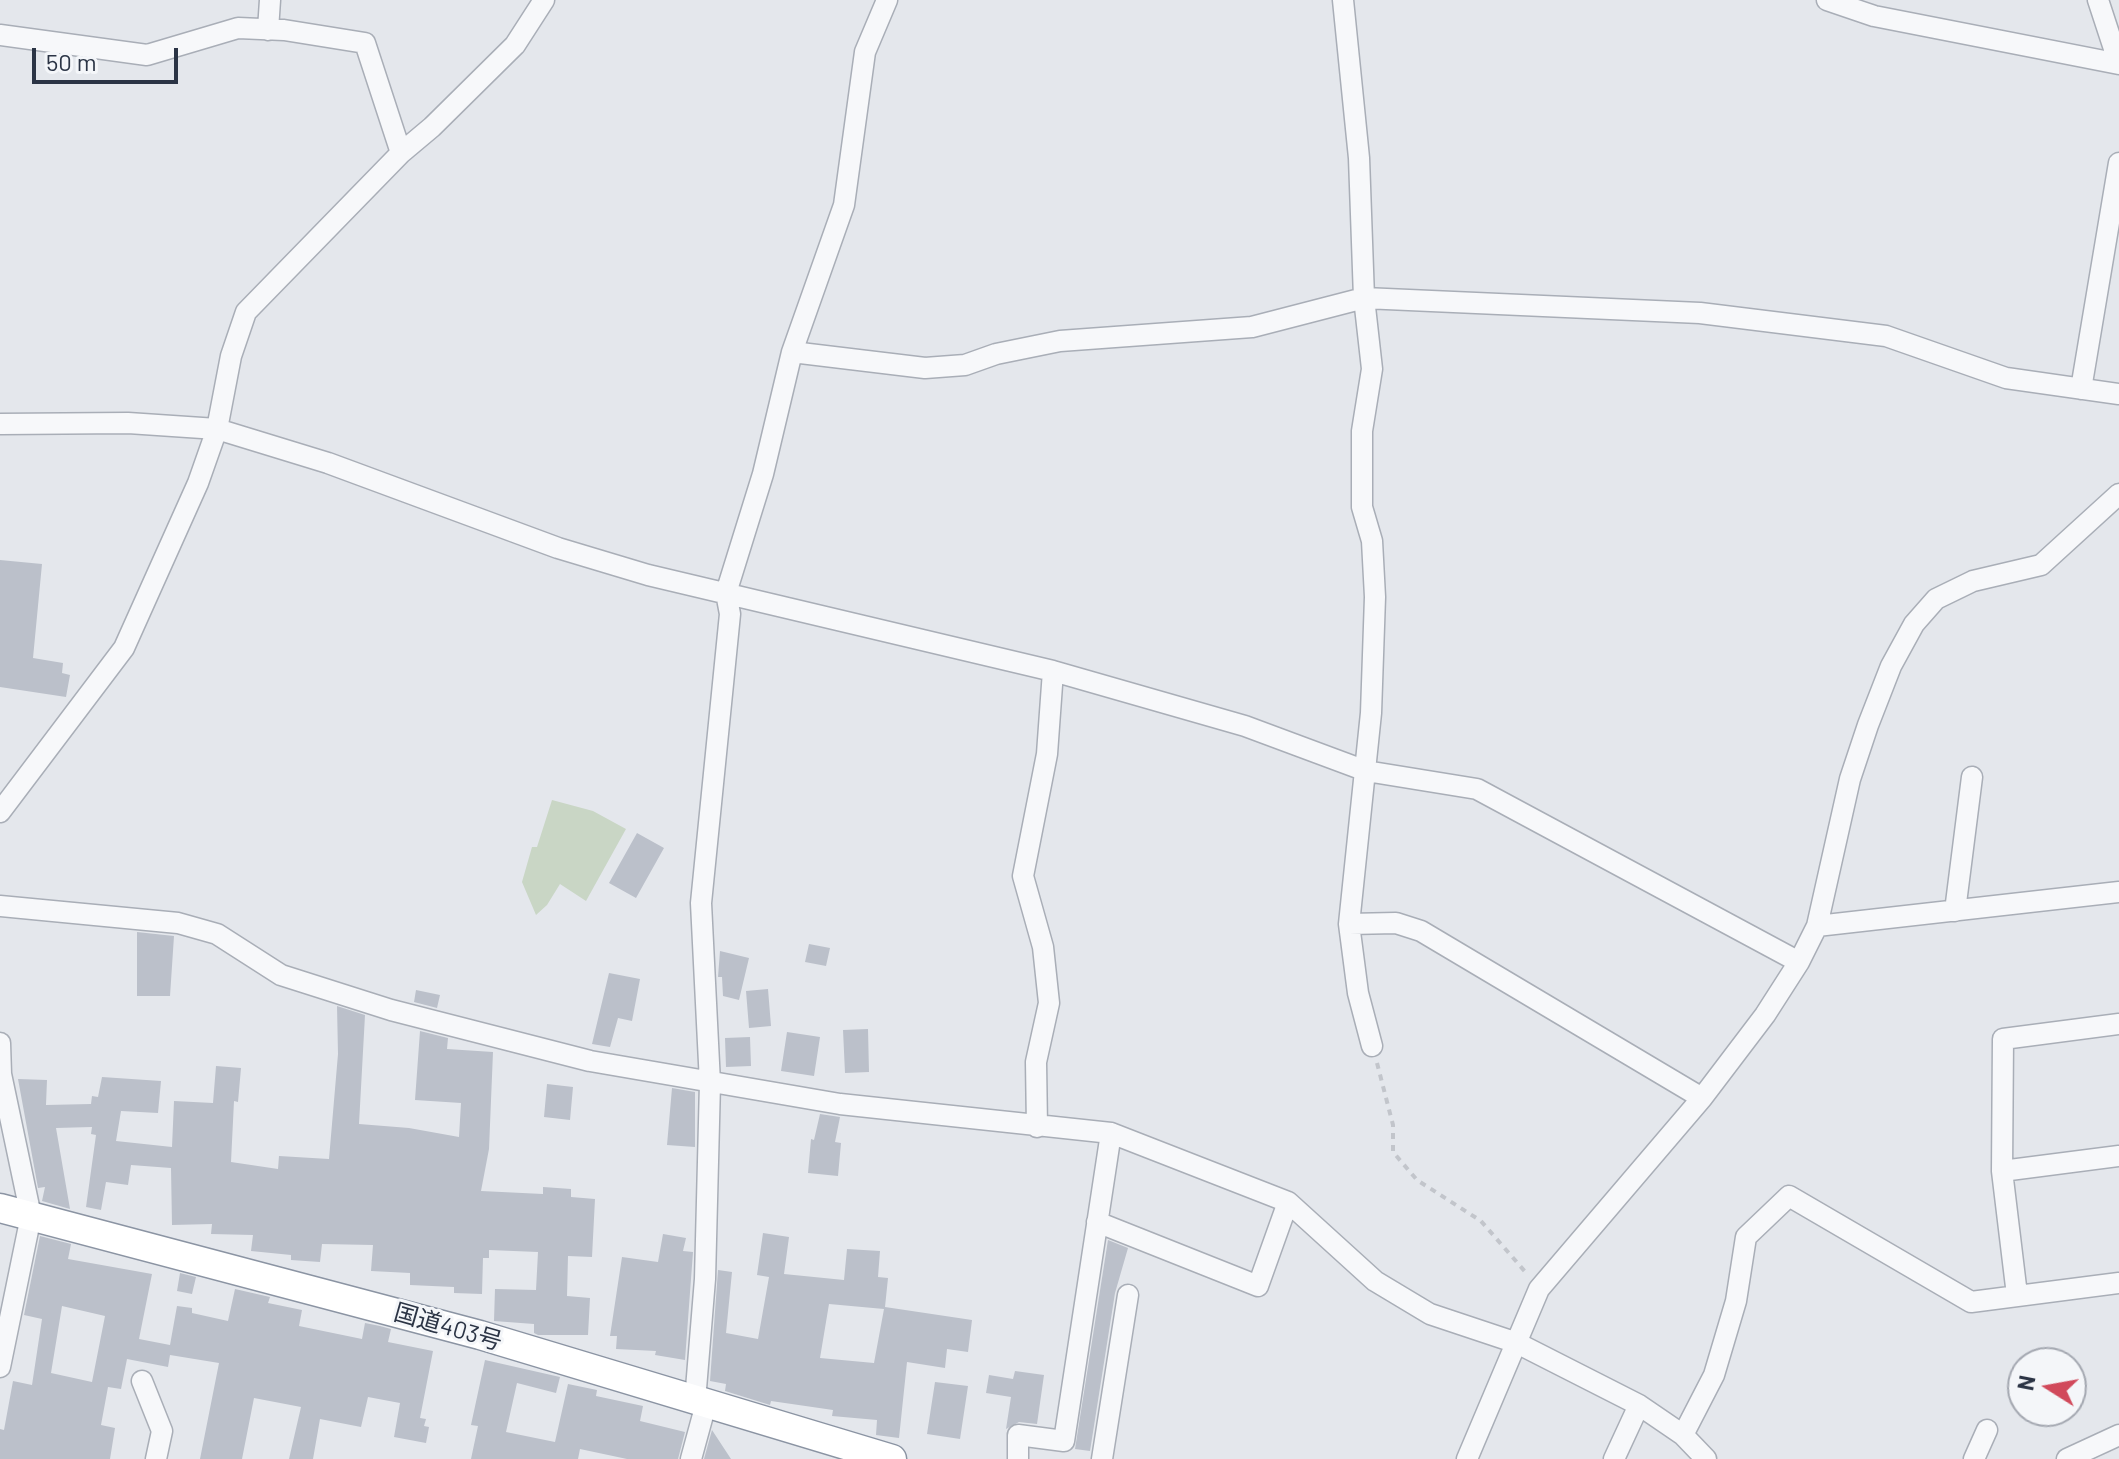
<!DOCTYPE html>
<meta charset="utf-8">
<style>
body{margin:0}
#map{position:relative;width:2119px;height:1459px;overflow:hidden;background:#e4e7ec;font-family:Barlow,sans-serif}
canvas{display:block}
.north{position:absolute;left:2007px;top:1347px;width:80px;height:80px;box-sizing:border-box;background:#f4f6f9;border:2px solid #a4a8b1;border-radius:50%;rotate:281deg;font-size:22px;font-weight:700;line-height:32px;text-align:center;color:#2b3445}
.north::after{content:'';display:block;margin:auto;width:28px;height:36px;background:#d1495b;clip-path:polygon(50% 0,100% 100%,50% 72%,0 100%)}
.scale{position:absolute;left:32px;top:48px;width:146px;height:36px;box-sizing:border-box;border:4px solid #2b3445;border-top:0;padding-left:10px;font-size:24px;line-height:28px;white-space:nowrap;color:#2b3445;-webkit-text-stroke:6px #f4f6f9;paint-order:stroke}
</style>
<div id="map">
<canvas width="2119" height="1459"></canvas>
<div class="north">N</div>
<div class="scale">50 m</div>
</div>
<script>
const c = document.querySelector('canvas').getContext('2d');
c.lineJoin = 'round';
function fill(path, color) {
  c.fillStyle = color;
  c.fill(path, 'evenodd');
}
function shape(rows) {
  const path = new Path2D();
  for (const r of rows) {
    path.moveTo(r[0], r[1]);
    for (let i = 2; i < r.length; i += 2) path.lineTo(r[i], r[i + 1]);
  }
  return path;
}
function strokePath(path, color, width, dash) {
  c.strokeStyle = color;
  c.lineWidth = width;
  c.lineCap = dash ? 'butt' : 'round';
  c.setLineDash(dash || []);
  c.stroke(path);
}
function label(font, color, halo, rows, align = 'center') {
  c.font = font + ' Barlow,"Noto Sans JP",sans-serif';
  c.lineWidth = 6;
  c.setLineDash([]);
  c.textBaseline = 'middle';
  c.strokeStyle = halo;
  c.fillStyle = color;
  for (const [text, x, y, turn = 0] of rows) {
    c.save();
    c.translate(x, y);
    c.rotate((+turn || 0) * Math.PI / 180);
    c.textAlign = isNaN(turn) ? turn : align;
    if (halo) c.strokeText(text, 0, 0);
    c.fillText(text, 0, 0);
    c.restore();
  }
}
const green = shape([
 [552,800,593,811,626,829,586,901,560,884,547,905,536,915,522,882,532,847,537,847]
]);
const building = shape([
 [0,560,42,564,33,658,63,663,62,673,70,675,66,697,0,687],
 [637,833,664,848,636,898,609,883],
 [137,932,174,936,170,996,137,996],
 [809,944,830,948,826,966,805,962],
 [720,951,749,958,739,1000,723,996,722,977,718,977],
 [609,973,640,979,632,1021,618,1018,610,1047,592,1044],
 [768,989,771,1026,749,1028,746,991],
 [416,990,440,995,437,1008,414,1002],
 [337,1006,365,1015,359,1124,409,1128,459,1137,461,1103,415,1100,420,1031,448,1038,447,1049,493,1052,489,1149,481,1191,543,1194,543,1187,571,1189,571,1197,595,1199,592,1257,568,1256,567,1296,590,1298,588,1335,538,1335,534,1333,534,1324,494,1321,495,1289,536,1290,538,1252,489,1250,489,1258,483,1258,482,1294,454,1293,454,1287,410,1285,410,1273,371,1271,373,1245,322,1244,320,1262,291,1260,291,1255,251,1251,253,1235,211,1234,212,1224,172,1225,171,1168,131,1165,128,1185,106,1182,101,1210,86,1207,96,1135,91,1134,92,1127,56,1128,70,1209,42,1201,45,1187,38,1188,18,1079,47,1080,46,1105,91,1104,92,1096,98,1097,102,1077,161,1081,158,1113,121,1111,116,1141,172,1147,174,1101,213,1103,216,1066,241,1068,238,1102,234,1101,231,1162,278,1169,279,1156,329,1159,338,1054],
 [868,1029,869,1072,845,1073,843,1030],
 [787,1032,820,1037,814,1076,781,1071],
 [750,1037,751,1066,726,1067,725,1038],
 [547,1084,573,1087,570,1120,544,1117],
 [672,1088,695,1092,695,1147,667,1145],
 [820,1114,840,1117,835,1142,841,1143,838,1176,808,1173,811,1139,814,1140],
 [763,1233,789,1237,784,1274,844,1280,847,1249,880,1251,878,1277,888,1278,885,1307,972,1320,968,1352,947,1349,945,1368,907,1362,899,1438,876,1435,877,1420,832,1416,833,1410,771,1401,770,1405,725,1391,726,1384,710,1381,718,1270,732,1272,726,1333,758,1339,769,1277,757,1275],
 [829,1304,884,1309,874,1363,820,1358],
 [663,1234,686,1238,683,1251,693,1252,685,1360,655,1355,656,1351,616,1349,617,1336,610,1336,622,1257,658,1262],
 [40,1236,71,1244,68,1259,152,1274,139,1339,170,1345,177,1306,192,1308,192,1313,228,1321,235,1289,270,1297,268,1303,302,1310,299,1326,362,1339,365,1323,380,1326,391,1329,388,1342,433,1351,420,1418,426,1419,424,1426,429,1427,426,1443,394,1437,400,1403,368,1397,361,1427,320,1419,313,1459,289,1459,301,1407,254,1398,242,1459,200,1459,219,1363,170,1355,168,1367,127,1359,121,1389,108,1387,101,1425,115,1428,110,1459,0,1459,0,1429,4,1430,13,1381,32,1385,42,1319,24,1315],
 [62,1306,105,1316,92,1382,51,1373],
 [1108,1240,1128,1248,1115,1293,1090,1451,1075,1449],
 [180,1273,196,1277,192,1294,177,1291],
 [485,1360,560,1377,556,1393,517,1383,506,1432,555,1442,568,1384,597,1390,596,1396,643,1406,640,1421,685,1432,678,1459,627,1459,580,1449,578,1459,471,1459,478,1426,471,1425],
 [1015,1371,1044,1375,1037,1424,1019,1422,1006,1429,1011,1397,986,1393,989,1375,1013,1379],
 [935,1382,968,1386,960,1439,927,1434],
 [712,1430,731,1459,704,1459]
]);
const path = shape([
 [1377,1063,1393,1125,1393,1152,1417,1180,1481,1221,1528,1275]
]);
const minor = shape([
 [1343,0,1359,158,1364,298,1372,369,1362,431,1362,507,1372,541,1375,597,1371,713,1349,924,1358,993,1372,1046],
 [1827,0,1874,16,2119,64],
 [2098,0,2119,64],
 [268,30,270,0],
 [0,35,147,55,238,28,284,30,365,43,401,153],
 [792,352,925,368,965,365,996,354,1060,341,1252,327,1364,298,1700,313,1886,336,2006,378,2119,394],
 [2081,389,2119,163],
 [0,424,128,423,217,429,328,463,558,548,648,575,1053,671,1245,726,1366,771,1477,789,1799,962],
 [0,812,124,648,198,483,217,429,231,356,246,312,401,153,432,127,515,45,544,0],
 [0,906,178,923,217,934,281,975,391,1010,590,1061,840,1104,1111,1133,1288,1202,1375,1281,1430,1314,1517,1343,1639,1405,1683,1435,1706,1459],
 [1955,911,1972,777],
 [1349,924,1396,923,1421,931,1702,1098],
 [1817,926,2119,892],
 [0,1043,1,1074,31,1216,0,1367],
 [1037,1127,1036,1062,1049,1003,1043,947,1023,876,1047,754,1053,671],
 [2002,1171,2119,1156],
 [1097,1222,1258,1286,1288,1202],
 [2017,1295,2002,1171,2003,1039,2119,1024],
 [142,1381,162,1431,156,1459],
 [695,1401,705,1279,710,1083,701,903,730,614,726,593,763,474,792,352,844,205,865,52,887,0],
 [1683,1435,1714,1375,1736,1301,1746,1237,1789,1196,1971,1302,2119,1283],
 [691,1459,706,1404],
 [1018,1459,1018,1435,1064,1441,1111,1133],
 [1102,1459,1128,1295],
 [1467,1459,1539,1289,1702,1098,1765,1015,1799,962,1817,926,1850,779,1868,725,1891,666,1914,624,1936,599,1973,581,2041,565,2119,494],
 [1614,1459,1639,1405],
 [1974,1459,1987,1430],
 [2067,1459,2119,1435]
]);
const highway = shape([
 [0,1208,480,1335,892,1459]
]);
const streetNames = [
 ["国道403号",448,1327,16]
];
fill(green, '#c9d6c5');
fill(building, '#bbc0ca');
strokePath(minor, '#a9aeb7', 23);
strokePath(highway, '#8b94a3', 31);
strokePath(path, '#c2c5cb', 4, [6, 6]);
strokePath(minor, '#f7f8fa', 20);
strokePath(highway, '#fff', 28);
label('24px', '#2b3445', '#f4f6f9', streetNames);
</script>
